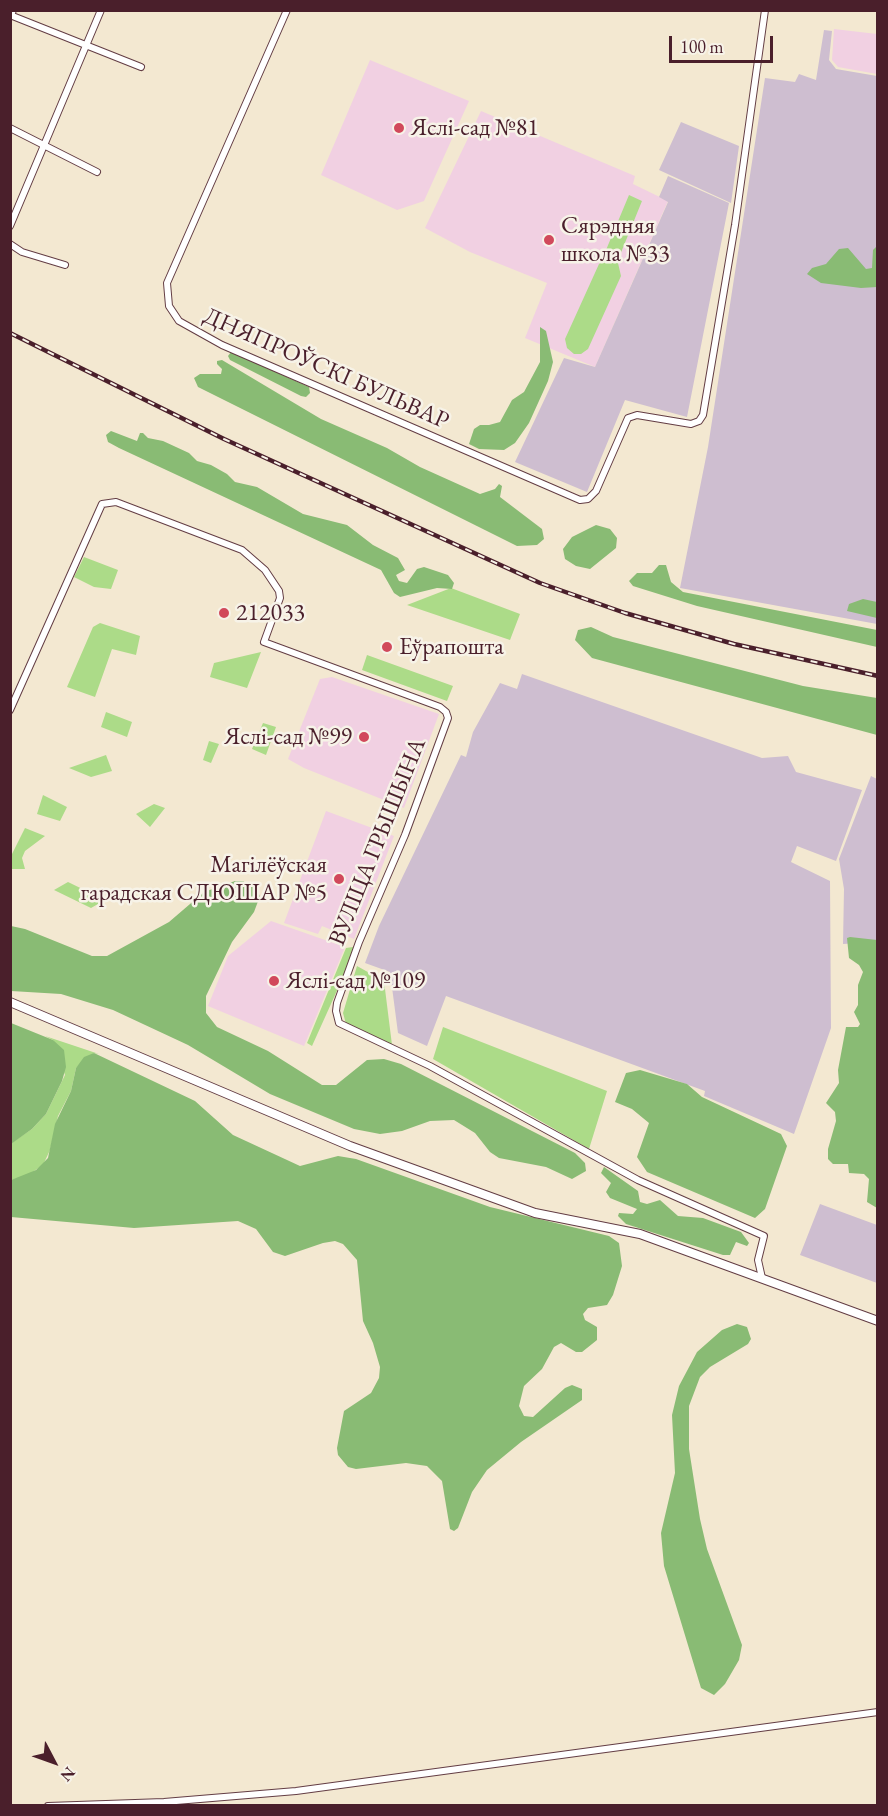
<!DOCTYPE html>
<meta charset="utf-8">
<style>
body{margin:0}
#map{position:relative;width:888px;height:1816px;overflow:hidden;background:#f3e8d1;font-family:"EB Garamond",serif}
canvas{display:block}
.frame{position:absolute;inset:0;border:12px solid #4a1f2b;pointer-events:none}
.north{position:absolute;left:24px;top:1732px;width:60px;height:60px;-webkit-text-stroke:4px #f7f3e8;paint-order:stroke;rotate:131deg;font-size:16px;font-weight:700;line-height:24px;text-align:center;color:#4a1f2b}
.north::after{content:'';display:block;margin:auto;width:21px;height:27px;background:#4a1f2b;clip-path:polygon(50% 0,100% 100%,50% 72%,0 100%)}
.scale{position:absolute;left:669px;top:36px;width:104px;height:27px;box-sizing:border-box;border:3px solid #4a1f2b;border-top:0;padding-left:8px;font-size:18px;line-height:21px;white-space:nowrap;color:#4a1f2b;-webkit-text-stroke:4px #f7f3e8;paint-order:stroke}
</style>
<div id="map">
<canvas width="888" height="1816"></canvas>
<div class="frame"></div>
<div class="north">N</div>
<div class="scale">100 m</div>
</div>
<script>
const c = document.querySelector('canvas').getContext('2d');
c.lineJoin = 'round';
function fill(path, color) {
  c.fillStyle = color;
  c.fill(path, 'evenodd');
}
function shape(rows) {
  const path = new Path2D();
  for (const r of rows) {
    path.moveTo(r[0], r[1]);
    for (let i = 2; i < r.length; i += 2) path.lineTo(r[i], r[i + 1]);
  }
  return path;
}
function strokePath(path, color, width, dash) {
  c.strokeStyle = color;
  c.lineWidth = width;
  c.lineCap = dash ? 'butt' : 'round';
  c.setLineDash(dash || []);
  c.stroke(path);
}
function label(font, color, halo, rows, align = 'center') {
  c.font = font + ' "EB Garamond",serif';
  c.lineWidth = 5;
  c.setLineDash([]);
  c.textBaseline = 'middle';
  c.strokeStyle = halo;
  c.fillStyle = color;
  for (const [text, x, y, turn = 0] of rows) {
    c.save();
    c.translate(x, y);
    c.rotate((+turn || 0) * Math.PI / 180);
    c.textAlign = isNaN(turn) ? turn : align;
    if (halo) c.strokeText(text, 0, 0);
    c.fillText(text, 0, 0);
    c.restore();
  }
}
const built = shape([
 [834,29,877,34,877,74,838,67,832,60],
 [370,60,469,101,424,201,397,210,321,175],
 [481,111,635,176,633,184,668,201,595,367,525,338,547,283,470,252,425,228],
 [332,677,439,714,404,808,304,768,288,759,320,679],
 [326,811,394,836,354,939,322,926,318,934,284,923],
 [271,921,345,947,304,1046,208,1006,228,956]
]);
const industrial = shape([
 [824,30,832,31,829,60,836,69,877,76,877,624,680,588,708,447,765,78,795,82,799,74,816,80],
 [681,122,739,146,731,203,659,170],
 [668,176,729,203,687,417,625,400,587,492,515,462,564,358,595,367,668,202,659,197],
 [522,674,762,758,788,756,796,772,862,790,836,861,797,846,791,862,830,881,831,1028,794,1134,704,1096,705,1091,446,996,427,1046,398,1033,390,972,365,963,379,926,461,755,466,757,473,732,500,683,517,689],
 [871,776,877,779,877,942,843,944,844,889,839,859],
 [820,1204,877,1225,877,1283,800,1255]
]);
const green = shape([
 [629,195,642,201,620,255,606,250],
 [605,260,618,263,621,276,588,349,581,354,574,354,567,348,565,339,599,264],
 [84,557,118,570,111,589,94,587,74,577],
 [451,588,520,614,510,640,407,605],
 [100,623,140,636,136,655,112,649,95,697,67,687,93,627],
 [261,652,247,688,210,677,214,663],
 [367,655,453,686,447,701,362,670],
 [106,712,132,722,127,737,101,727],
 [263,723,276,727,266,755,252,749],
 [209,741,219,744,211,763,203,760],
 [106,755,112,771,91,777,69,768],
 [43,795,67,807,60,821,37,814],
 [154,804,165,808,150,827,136,814],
 [25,828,45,836,25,851,22,858,25,869,11,869,11,856],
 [68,882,105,900,91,908,54,890],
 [353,947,354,953,312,1046,307,1043,346,948],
 [357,966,384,981,392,1045,346,1024,343,1013],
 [443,1027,607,1091,589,1149,433,1059],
 [45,1036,99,1054,94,1053,76,1068,71,1091,58,1116,50,1150,43,1165,28,1175,11,1180,10,1144,32,1129,46,1114,65,1075,53,1040]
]);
const forest = shape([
 [877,246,877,287,861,288,821,283,807,274,812,268,826,264,839,249,848,248,866,269,872,268,873,250],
 [540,327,546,331,553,362,548,381,529,423,515,443,504,450,479,449,469,444,474,429,480,425,489,425,500,422,512,400,524,392,540,362],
 [231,352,309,387,310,393,306,397,301,396,230,360,228,356],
 [222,360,321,419,387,448,420,467,480,494,495,489,499,484,502,486,500,497,542,529,544,539,537,545,517,546,198,387,194,378,200,374,221,374,222,369,217,364,217,361],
 [111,431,137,441,140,433,143,433,148,438,163,441,189,453,197,461,211,465,227,474,235,482,257,487,303,514,347,525,373,545,398,558,405,570,396,575,399,581,407,583,417,569,424,567,448,575,454,583,452,589,437,588,400,597,394,593,381,570,119,448,108,442,106,435],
 [596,525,610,529,617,538,616,548,590,569,576,566,565,559,563,549,572,537],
 [659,565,666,565,671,582,683,592,877,630,877,647,697,606,633,586,629,581,637,573,652,573],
 [863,599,877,602,877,618,847,611,849,604],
 [591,627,613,637,803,686,877,698,877,735,592,658,575,640,578,630],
 [235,881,242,881,255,886,260,896,254,912,232,942,206,996,206,1013,217,1027,268,1051,322,1085,336,1085,367,1060,384,1059,401,1064,575,1153,585,1163,586,1171,572,1179,546,1167,499,1158,490,1152,475,1133,454,1120,430,1121,402,1131,380,1134,354,1129,270,1094,188,1045,113,1010,61,994,11,991,11,926,25,929,92,956,107,956,169,922,204,892],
 [850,937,877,940,877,1208,867,1202,869,1179,864,1174,849,1173,848,1164,833,1164,828,1159,828,1149,836,1121,835,1112,826,1103,839,1083,838,1070,846,1027,858,1027,860,1024,854,1012,858,1005,858,985,863,972,859,965,849,958,847,938],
 [11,1023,53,1040,64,1050,66,1067,62,1081,46,1114,32,1129,11,1144],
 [94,1053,195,1101,233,1135,300,1166,338,1156,356,1159,490,1207,609,1236,619,1243,622,1266,613,1295,607,1305,588,1308,583,1314,585,1320,597,1327,597,1340,582,1352,576,1352,561,1343,554,1347,542,1369,524,1386,519,1406,524,1416,533,1417,565,1388,572,1385,582,1389,582,1400,521,1442,487,1470,472,1492,458,1528,454,1531,450,1529,442,1481,427,1466,406,1463,356,1469,348,1467,338,1455,337,1448,344,1411,371,1393,379,1378,380,1367,373,1343,363,1321,357,1260,343,1244,335,1241,323,1243,285,1256,273,1252,256,1229,238,1221,134,1228,11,1217,11,1180,36,1170,48,1158,55,1124,71,1091,76,1068,84,1057],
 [640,1070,687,1084,702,1097,781,1134,787,1146,765,1209,755,1218,647,1172,637,1157,649,1123,632,1109,615,1102,626,1073],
 [604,1167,638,1191,640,1202,647,1204,660,1200,678,1216,703,1218,741,1232,749,1243,747,1246,736,1242,730,1255,723,1255,626,1224,618,1216,619,1213,633,1214,637,1209,610,1198,606,1192,611,1183,601,1173],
 [737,1324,747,1327,751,1339,748,1344,710,1367,700,1377,689,1406,689,1449,700,1519,707,1549,742,1645,739,1660,725,1684,714,1695,701,1688,664,1566,661,1533,675,1473,672,1415,679,1386,697,1352,722,1330]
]);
const minor = shape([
 [287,10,167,283,169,306,179,321,222,345,580,500,588,499,596,491,628,418,637,415,691,424,699,421,703,415,735,225,765,10],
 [10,15,141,67],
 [10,128,97,172],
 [10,226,101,10],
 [10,244,22,252,65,265],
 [10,710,102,504,116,502,242,550,265,570,279,591,280,598,264,642,440,707,446,712,448,718,405,835,359,942,337,1003,336,1011,339,1023,430,1066,638,1180,764,1236,758,1260,762,1278],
 [48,1806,164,1802,296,1791,878,1712]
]);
const tertiary = shape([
 [10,15,12,10],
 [10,1002,350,1146,535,1213,640,1234,878,1321]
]);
const rail = shape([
 [10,333,224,439,540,583,625,613,734,644,878,676]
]);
const markers = [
 [399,128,6,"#d1495b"],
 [549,240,6,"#d1495b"],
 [224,613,6,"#d1495b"],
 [387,647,6,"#d1495b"],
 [364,737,6,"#d1495b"],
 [339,879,6,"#d1495b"],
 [274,981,6,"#d1495b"]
];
const poiNames = [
 ["Яслі-сад №81",411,128],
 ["Сярэдняя",561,226],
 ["школа №33",561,254],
 ["212033",236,613],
 ["Еўрапошта",399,647],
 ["Яслі-сад №99",352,737,"right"],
 ["Магілёўская",327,865,"right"],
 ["гарадская СДЮШАР №5",327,893,"right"],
 ["Яслі-сад №109",286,981]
];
const streetNames = [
 ["ДНЯПРОЎСКІ БУЛЬВАР",326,369,24],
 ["ВУЛІЦА ГРЫШЫНА",378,842,-68]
];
fill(built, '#f1d0e2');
fill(industrial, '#cebed0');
fill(green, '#acdb88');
fill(forest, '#89bb74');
strokePath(minor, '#633d44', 8);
strokePath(tertiary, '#633d44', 10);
strokePath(minor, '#fff', 6);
strokePath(tertiary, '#fff', 8);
strokePath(rail, '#4a1f2b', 4.5);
strokePath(rail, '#f7f3e8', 2, [7]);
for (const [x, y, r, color] of markers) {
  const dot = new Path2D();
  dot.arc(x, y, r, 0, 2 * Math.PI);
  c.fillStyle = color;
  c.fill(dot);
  strokePath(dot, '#f7f3e8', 2);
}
label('24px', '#4a1f2b', '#f7f3e8', poiNames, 'left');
label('24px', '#4a1f2b', '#f7f3e8', streetNames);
</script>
